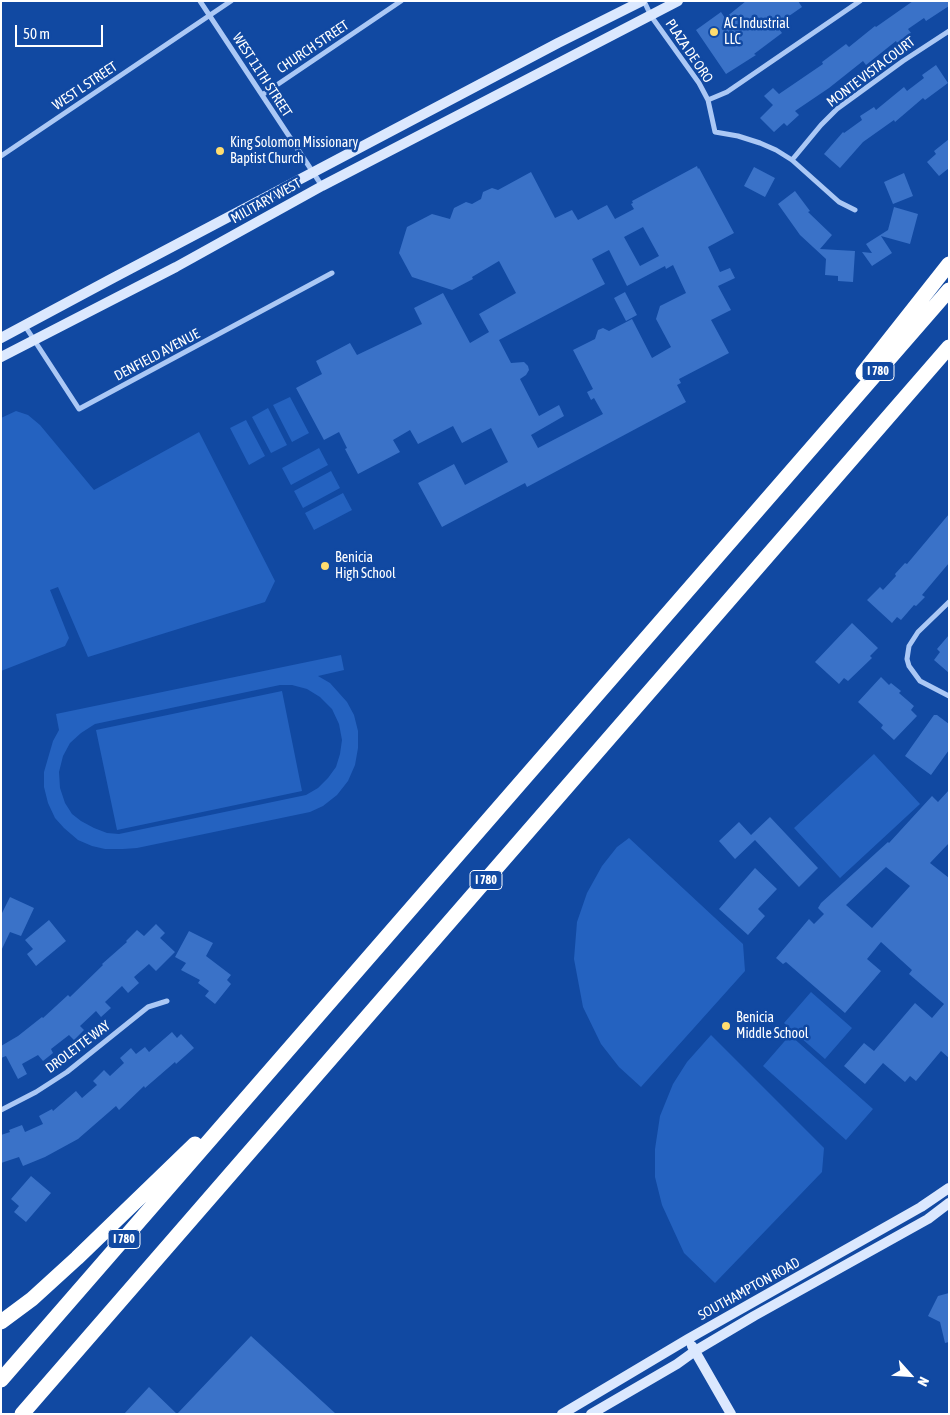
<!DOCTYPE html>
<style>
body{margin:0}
#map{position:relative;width:950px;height:1415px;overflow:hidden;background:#1149a2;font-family:"Asap Condensed",sans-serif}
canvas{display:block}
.frame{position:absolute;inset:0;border:2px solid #fff;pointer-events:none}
.north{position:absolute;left:885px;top:1350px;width:50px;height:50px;-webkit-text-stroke:4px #1149a2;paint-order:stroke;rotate:116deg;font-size:14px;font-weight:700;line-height:20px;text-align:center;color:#fff}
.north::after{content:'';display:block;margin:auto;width:18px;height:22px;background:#fff;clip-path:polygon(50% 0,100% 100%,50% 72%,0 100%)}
.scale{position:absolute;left:15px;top:25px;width:88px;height:22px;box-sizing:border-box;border:2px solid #fff;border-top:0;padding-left:6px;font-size:15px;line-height:18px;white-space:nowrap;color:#fff;-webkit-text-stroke:4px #1149a2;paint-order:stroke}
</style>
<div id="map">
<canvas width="950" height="1415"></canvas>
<div class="frame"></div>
<div class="north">N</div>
<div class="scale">50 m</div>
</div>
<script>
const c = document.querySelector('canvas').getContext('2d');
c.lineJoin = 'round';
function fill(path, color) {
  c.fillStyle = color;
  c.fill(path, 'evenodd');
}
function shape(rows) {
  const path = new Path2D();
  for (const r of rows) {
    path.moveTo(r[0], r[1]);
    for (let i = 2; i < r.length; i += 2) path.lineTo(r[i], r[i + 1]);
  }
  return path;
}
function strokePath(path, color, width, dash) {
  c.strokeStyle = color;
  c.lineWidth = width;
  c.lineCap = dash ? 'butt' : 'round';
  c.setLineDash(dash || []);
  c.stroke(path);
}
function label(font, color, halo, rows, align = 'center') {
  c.font = font + ' "Asap Condensed",sans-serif';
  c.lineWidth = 5;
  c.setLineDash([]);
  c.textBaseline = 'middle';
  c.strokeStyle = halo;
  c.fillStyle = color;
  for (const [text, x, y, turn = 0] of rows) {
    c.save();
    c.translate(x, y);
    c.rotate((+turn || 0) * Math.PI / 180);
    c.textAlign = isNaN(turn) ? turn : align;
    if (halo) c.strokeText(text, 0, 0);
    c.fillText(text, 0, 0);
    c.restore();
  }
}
const green = shape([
 [290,397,309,433,292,442,273,405],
 [268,408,287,445,271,453,252,417],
 [16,411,28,415,40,425,94,490,199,432,275,581,265,602,88,657,58,587,50,590,69,638,65,646,1,671,1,418],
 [246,420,265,456,249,465,230,428],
 [319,448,328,465,291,485,282,468],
 [331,471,340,488,303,508,294,491],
 [343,493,352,510,314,530,305,513],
 [341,655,344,670,318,676,330,683,347,702,354,715,358,731,358,748,355,765,348,781,337,795,323,806,310,812,137,848,123,849,105,849,92,846,78,840,64,828,55,818,48,803,44,787,44,772,53,741,59,730,56,714],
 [280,685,292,685,307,689,320,697,332,709,339,724,342,740,340,754,336,767,328,778,318,788,306,795,119,834,107,833,94,828,81,821,72,814,65,803,60,788,59,772,63,756,70,743,81,733,95,724],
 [282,691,302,791,117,830,96,730],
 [874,754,920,804,840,878,794,828],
 [629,838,743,944,745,971,641,1087,619,1067,601,1044,583,1007,574,959,577,922,587,893,602,866,617,847],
 [811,992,852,1028,825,1059,784,1023],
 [711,1035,824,1148,822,1172,715,1283,684,1253,662,1205,655,1177,655,1149,660,1116,673,1084,687,1062],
 [790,1035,873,1109,846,1140,763,1066]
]);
const building = shape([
 [746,1,798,1,802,7,776,25,782,33,754,54,756,55,726,74,696,30,721,12,725,18],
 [913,1,949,1,949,6,926,21,924,18,908,29,911,33,897,43,896,41,866,65,863,61,829,88,795,111,799,115,787,126,784,123,774,132,760,118,773,105,764,96,773,88,779,94,823,64,822,62,846,44,849,47,875,26,876,27],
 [936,65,948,83,925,100,923,98,895,122,894,120,863,142,840,168,824,154,843,132,844,133,862,120,860,116,874,107,876,110,904,87,907,91,924,78,922,75],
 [949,139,949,168,939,176,927,162,936,154,934,151],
 [697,166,698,169,699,168,734,233,708,247,720,272,730,268,735,278,718,286,731,310,711,320,729,353,679,379,681,383,677,385,686,402,527,487,525,483,442,527,418,483,454,464,465,485,508,462,491,428,462,443,453,426,418,444,410,430,393,440,400,452,358,474,345,449,347,448,339,432,324,440,296,388,322,374,316,361,350,343,357,355,422,324,414,308,443,293,470,343,489,332,479,314,516,293,499,261,472,277,473,279,452,290,412,277,399,253,407,227,432,214,450,219,454,208,466,202,472,204,481,199,483,192,492,188,498,190,531,172,555,218,572,210,578,220,607,205,615,219,634,209,631,204,633,203,632,201],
 [643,227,659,256,640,266,624,237],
 [609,250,627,286,665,266,666,269,673,265,686,293,660,306,656,319,671,347,652,358,632,319,609,331,603,328,598,330,595,339,573,350,593,389,587,392,591,400,594,398,603,414,538,448,531,435,564,416,559,405,539,416,520,379,526,375,529,370,528,366,524,362,511,363,499,340,605,284,592,259],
 [754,167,775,178,765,197,744,186],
 [904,173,913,196,893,204,884,182],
 [795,191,810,211,808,212,832,235,820,249,855,251,853,282,838,281,838,276,825,275,826,259,800,235,778,204],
 [894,207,918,214,910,244,881,236,892,253,872,266,862,252,872,253,866,244,888,230],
 [625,292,637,315,626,321,614,298],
 [949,514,949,563,922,595,925,597,916,606,914,605,901,620,897,617,892,623,867,600,880,587,883,590,896,576,895,574,905,563,907,564],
 [852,623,878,648,870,656,872,658,848,681,844,678,839,684,815,662],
 [949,635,949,673,934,660,940,652,937,649],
 [881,677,889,685,891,683,901,691,899,693,914,706,911,710,917,716,894,740,881,728,883,725,858,702],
 [934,715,937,715,949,724,949,750,931,775,905,756],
 [949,790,949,843,930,863,949,878,949,1058,941,1051,916,1081,910,1076,905,1082,883,1063,865,1084,844,1066,864,1043,874,1051,915,1003,932,1018,944,1004,909,974,912,970,881,942,867,959,881,971,845,1013,786,962,783,964,776,958,809,919,814,924,824,914,818,908,821,903,888,842,889,843,932,796,938,802],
 [886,867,910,886,872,928,846,905],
 [770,817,818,868,799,887,755,840,735,859,719,841,739,822,751,835],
 [755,868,777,889,758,909,765,916,748,935,719,909],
 [10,897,34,908,21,936,10,932,1,951,1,915],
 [49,920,66,941,36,966,27,954,33,949,25,940],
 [156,924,165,933,160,938,175,952,156,971,149,964,134,977,139,983,128,993,122,986,105,1002,111,1008,101,1017,96,1011,80,1026,84,1030,74,1040,69,1035,51,1049,53,1053,43,1061,38,1055,22,1064,27,1074,18,1079,6,1056,1,1058,1,1046,18,1036,42,1017,43,1018,68,995,70,997,103,965,102,964,127,942,126,941,137,930,144,936],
 [189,931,213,943,206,956,231,975,227,980,231,984,215,1004,205,996,209,991,198,983,200,980,181,970,186,963,175,957],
 [172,1032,177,1038,181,1034,194,1048,176,1064,175,1062,145,1088,144,1086,119,1110,116,1106,78,1139,45,1157,23,1166,19,1157,1,1163,1,1135,10,1132,9,1130,22,1125,25,1132,43,1124,39,1116,52,1109,53,1111,76,1091,82,1098,97,1085,93,1081,104,1070,110,1076,124,1063,120,1058,131,1048,136,1054,145,1047,149,1052],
 [31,1176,51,1193,26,1222,14,1212,19,1206,11,1199],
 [949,1293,949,1342,945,1343,940,1322,928,1316,938,1296],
 [251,1336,336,1414,177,1414],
 [149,1387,177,1414,124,1414]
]);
const street = shape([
 [200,1,322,186],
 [644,1,651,16,699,83,708,100,715,132,738,136,760,143,776,150,792,160,839,202,855,210],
 [262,95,401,1],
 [708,100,727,92,860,1],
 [1,156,231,1],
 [792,160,821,125,837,109,903,61,949,31],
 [25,326,79,409,332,273],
 [949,602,918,632,909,646,907,659,909,666,920,681,949,696],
 [1,1110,36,1092,67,1072,148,1007,167,1001]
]);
const secondary = shape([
 [1,338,113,278,558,43,642,1],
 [1,357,176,267,322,186,678,1],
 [692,1346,731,1414],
 [562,1414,688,1339,921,1207,949,1188],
 [591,1414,677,1364,695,1351,754,1316,928,1219,949,1203]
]);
const highway = shape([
 [863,373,949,264],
 [1,1322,32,1299,77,1258,195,1144],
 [1,1380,949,290],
 [22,1414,949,347]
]);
const markers = [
 [714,32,5,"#ffdd6f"],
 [220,151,5,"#ffdd6f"],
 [325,566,5,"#ffdd6f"],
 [726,1026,5,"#ffdd6f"]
];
const shields = [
 [878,371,32],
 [486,880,32],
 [124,1239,32]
];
const shieldNames = [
 ["I 780",878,371],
 ["I 780",486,880],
 ["I 780",124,1239]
];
const poiNames = [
 ["AC Industrial",724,24],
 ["LLC",724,40],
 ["King Solomon Missionary",230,143],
 ["Baptist Church",230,159],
 ["Benicia",335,558],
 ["High School",335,574],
 ["Benicia",736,1018],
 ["Middle School",736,1034]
];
const streetNames = [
 ["CHURCH STREET",313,47,-34],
 ["PLAZA DE ORO",689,51,56],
 ["MONTE VISTA COURT",871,72,-37],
 ["WEST 11TH STREET",262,75,57],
 ["WEST L STREET",85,86,-34],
 ["MILITARY WEST",266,201,-29],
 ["DENFIELD AVENUE",157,355,-28],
 ["DROLETTE WAY",78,1047,-37],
 ["SOUTHAMPTON ROAD",749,1289,-29]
];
fill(green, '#2462c0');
fill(building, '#3a72c8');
strokePath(street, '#abc8f5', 5);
strokePath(secondary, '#dbe8fe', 10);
strokePath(highway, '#fff', 15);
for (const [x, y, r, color] of markers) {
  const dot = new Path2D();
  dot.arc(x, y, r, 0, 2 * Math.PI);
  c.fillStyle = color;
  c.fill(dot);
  strokePath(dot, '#1149a2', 2);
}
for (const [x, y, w] of shields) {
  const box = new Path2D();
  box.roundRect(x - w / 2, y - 9.5, w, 19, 4);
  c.fillStyle = '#1149a2';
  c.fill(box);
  strokePath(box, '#fff', 1);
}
label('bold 12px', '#fff', null, shieldNames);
label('14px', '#fff', '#1149a2', poiNames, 'left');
label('14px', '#fff', '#1149a2', streetNames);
</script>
